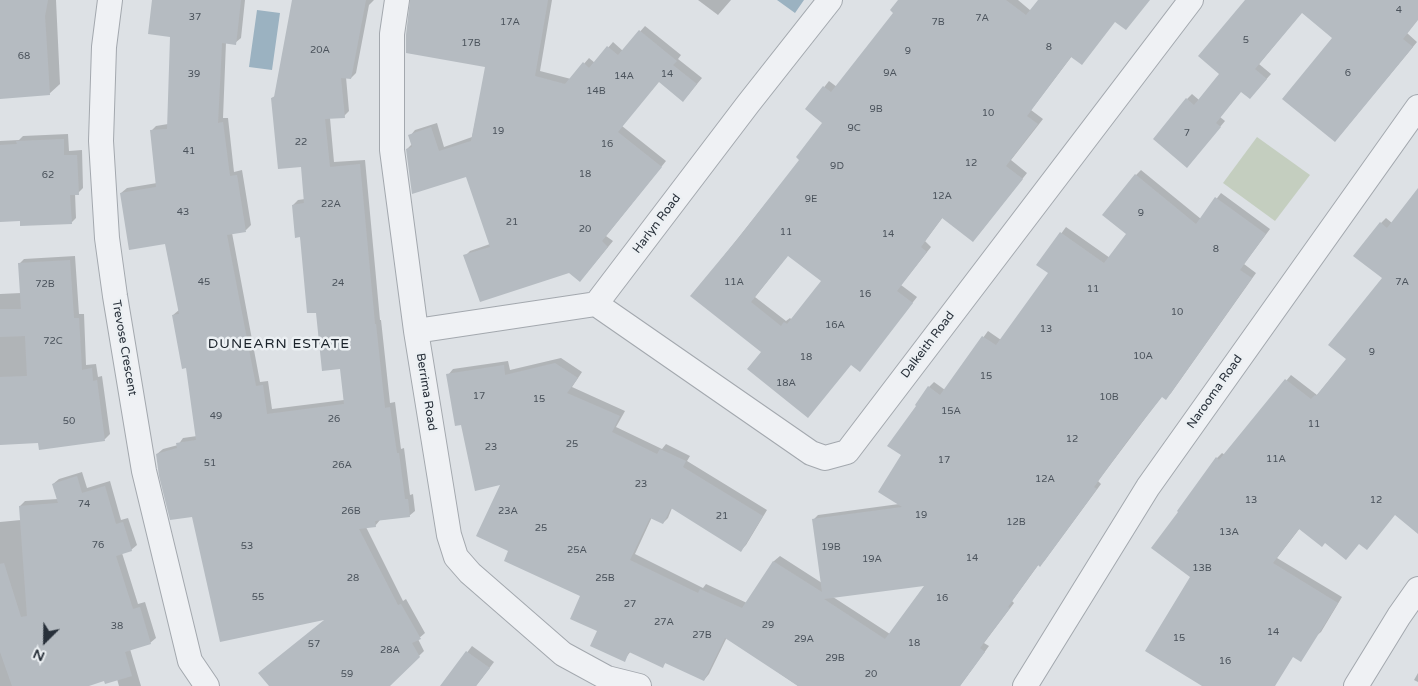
<!DOCTYPE html>
<style>
body{margin:0}
#map{position:relative;width:1418px;height:686px;overflow:hidden;background:#dde1e5;font-family:"Varela Round",sans-serif}
canvas{display:block}
.north{position:absolute;left:20px;top:616px;width:50px;height:50px;-webkit-text-stroke:4px #ecf0f3;paint-order:stroke;rotate:203deg;font-size:14px;font-weight:700;line-height:20px;text-align:center;color:#28303a}
.north::after{content:'';display:block;margin:auto;width:18px;height:22px;background:#28303a;clip-path:polygon(50% 0,100% 100%,50% 72%,0 100%)}
</style>
<div id="map">
<canvas width="1418" height="686"></canvas>
<div class="north">N</div>
</div>
<script>
const ctx = document.querySelector('canvas').getContext('2d');
ctx.lineJoin = 'round';
function paint(path, color) { ctx.fillStyle = color; ctx.fill(path, 'evenodd'); }
function stroke(path, color, width, dash) { ctx.strokeStyle = color; ctx.lineWidth = width; ctx.lineCap = dash ? 'butt' : 'round'; ctx.setLineDash(dash || []); ctx.stroke(path); }
function label(font, color, halo, rows, align = 'center') {
  ctx.font = font + ' "Varela Round",sans-serif'; ctx.lineWidth = 5; ctx.setLineDash([]); ctx.textBaseline = 'middle'; ctx.strokeStyle = halo; ctx.fillStyle = color; for (const [text, x, y, turn = 0] of rows) {
    ctx.save(); ctx.translate(x, y); ctx.rotate((+turn || 0) * Math.PI / 180); ctx.textAlign = isNaN(turn) ? turn : align; if (halo) ctx.strokeText(text, 0, 0); ctx.fillText(text, 0, 0); ctx.restore();
  }
}
const green = new Path2D(`
 M1257,137L1310,175L1275,221L1223,183Z`);
const water = new Path2D(`
 M777,0H804L795,13Z
 M257,10L280,13L272,70L249,67Z`);
const shadow = new Path2D(`
 M2,0H56L60,84L49,94L0,97V8Z
 M154,0H245L241,38L235,43L226,42L223,118H228L234,172L242,170L251,225L246,230L232,233L260,382L268,381L272,409L344,400L341,367L317,311L293,205L298,200L305,199L302,166L272,98L276,95L308,0H374L369,5L356,73L351,78L346,77L349,111L344,116L330,118L334,162L365,160L380,320H381L390,403L395,402L401,449L404,448L410,495L413,494L415,511L409,516L380,520L375,526L366,527L403,601L406,599L425,633L418,639L424,651L388,686H270L327,618L193,516L157,454L163,449L178,445L183,438L197,436L187,367L173,315L179,310L166,243L121,193L127,188L157,183L151,131L156,126L168,124L171,35Z
 M412,0H552L540,71L571,79L589,58L595,63L613,42L623,51L645,26L681,55L678,59L702,78L688,95L659,81L622,126L666,161L606,236L613,241L585,275L465,256L470,251L490,244L466,175L407,149L412,144L410,136L415,130L437,123L444,147L472,137L487,66Z
 M698,0H731L718,15Z
 M899,0H1018L1031,11L1040,0H1149L1115,21L1072,56L1031,110L1043,119L1011,160L1027,173L978,235L943,217L925,241L931,247L901,285L917,297L860,370L851,363L762,352L692,296L801,159L824,122L807,109L829,81L837,87L895,13ZM788,255L822,281L792,320L790,318L786,321L755,297Z
 M1246,0H1418V19L1407,33L1417,42L1340,135L1334,37L1302,12L1259,64L1271,74L1255,92L1242,90L1220,117L1225,121L1192,161L1187,99L1192,94L1199,100L1221,73Z
 M68,134L69,151L82,150L83,188L78,193H75L76,218L71,223L21,220L0,221V141L19,140L23,136Z
 M1141,170L1201,219L1221,193L1270,229L1244,264L1256,273L1171,393L1166,398L1162,396L1098,481L1101,484L1045,560L1040,565L1039,564L1012,601L1014,603L984,643L989,646L960,686H798L727,637L709,674L704,680L666,662L663,666L631,651L624,660L598,631L582,596L510,551L502,484L462,424L448,375L453,369L508,361L510,370L561,358L582,372L572,387L625,411L616,427L662,449L666,444L690,456L687,461L767,510L746,545L741,550L672,508L668,518L663,523L652,517L635,554L703,588L706,584L747,603L774,561L780,556L822,583L813,520L818,515L899,504L903,455L929,387L934,382L945,390L988,331L1001,340L1049,273L1038,265L1066,227L1110,258L1127,234L1136,175ZM926,584L890,634L833,597Z
 M1418,190V520L1395,514L1360,542H1325L1300,528L1277,558L1342,597L1321,632L1256,686H1203L1192,577L1180,512L1217,458L1222,453L1225,455L1291,375L1317,395L1347,359L1384,278L1381,223L1386,218L1392,223Z
 M75,256L79,314H84L86,365L96,364L98,377L102,376L110,434L105,439L0,443V294L21,293L19,264L24,259Z
 M82,472L87,488L110,481L121,520L128,518L137,545L131,550L122,553L138,604L145,602L156,638L150,643L130,649L141,686H119L117,679H105L85,686H0V522L21,520L20,506L25,501L58,499L53,484L59,479Z
 M472,646L494,662L476,686H442Z
 M1418,673V682L1414,680Z`);
const building = new Path2D(`
 M0,0H48L45,16L50,95L0,99Z
 M152,0H241L236,45L222,43L218,123L223,122L230,176L237,175L246,232L227,235L256,386L263,385L267,414L344,404L340,369L322,371L316,313H307L300,237L295,238L292,205L304,203L301,167L278,169L271,98L274,97L292,0H366L351,79L341,78L345,118L325,119L330,167L360,164L375,324H376L385,408L390,407L397,453H399L405,499H408L410,517L375,521L376,527L359,529L398,605L401,604L421,639L412,643L420,657L390,686H269L258,673L324,620L220,642L192,517L170,520L159,476L156,454L177,448L176,443L196,440L186,368L182,369L172,315L179,314L165,244L129,250L120,193L156,187L150,130L167,129L170,37L148,34Z
 M410,0H548L535,76L565,84L583,62L589,68L607,46L618,55L639,30L677,61L673,65L697,84L683,102L659,82L618,132L662,167L602,241L608,247L580,282L569,273L480,302L463,255L490,247L466,177L412,194L406,149L412,147L408,135L431,127L439,151L471,141L485,67L406,53V35Z
 M898,0H1006L1026,15L1038,0H1150L1126,30L1115,22L1082,65L1071,57L1027,116L1038,124L1006,166L1023,179L973,242L942,218L921,247L927,252L897,291L913,303L860,372L851,365L808,418L747,369L761,352L690,296L739,237L799,160L796,157L822,123L805,109L823,86L831,92L893,13L890,10ZM788,256L821,281L787,324L784,322L781,326L751,302Z
 M1245,0H1418V20L1403,39L1413,47L1335,142L1282,99L1332,38L1302,13L1255,69L1267,79L1250,99L1241,92L1216,123L1221,127L1187,168L1153,139L1186,98L1194,105L1219,74L1198,56Z
 M64,139V155H77L79,195H70L72,224L20,226V221L0,222V145L17,144L16,141Z
 M1135,174L1196,224L1215,197L1266,234L1240,270L1252,278L1166,400L1162,397L1128,440L1094,487L1097,489L1040,567L1038,565L1008,607L1010,608L980,648L985,652L960,686H798L725,638L704,681L665,663L663,668L629,652L625,662L590,646L597,631L570,619L580,596L504,561L508,551L476,536L500,485L475,491L461,425L455,426L446,374L504,365L505,375L555,363L578,378L567,393L620,416L612,432L657,454L660,449L686,461L683,467L763,516L741,552L671,508L663,524L650,518L630,560L698,593L700,589L742,608L773,561L822,592L812,519L902,507L878,492L901,455L887,446L916,406L915,405L928,386L940,395L982,336L996,345L1048,273L1036,265L1060,232L1104,263L1126,234L1102,215ZM924,586L885,639L824,599L832,598Z
 M1418,188V534L1395,515L1367,550L1359,544L1346,560L1325,543L1322,547L1299,529L1273,563L1338,603L1301,662L1293,657L1275,686H1202L1145,651L1190,577L1151,548L1178,512L1177,511L1216,457L1219,460L1285,379L1311,399L1315,395L1316,396L1346,359L1328,345L1382,278L1353,256L1380,222L1387,228Z
 M70,260L74,318H79L82,370L92,368L93,381L97,380L105,441L39,450L38,443L0,445V377L27,376L25,336L0,337V309H21L18,263Z
 M77,476L82,493L105,486L116,524L123,522L132,551L116,556L133,609L140,607L151,644L125,652L132,676L105,684L104,681L89,686H12L0,652V564L4,563L21,617L27,616L19,506L58,503L52,484Z
 M466,651L490,668L476,686H440Z`);
const minor = new Path2D(`
 M110,0L104,47L101,141L107,238L115,296L144,471L190,661L207,686
 M397,0L392,34V150L416,331L449,535L456,557L470,573L563,654L607,678L639,686
 M596,304L811,453L825,458L847,452L1191,0
 M416,331L596,304L748,104L830,0
 M1025,686L1148,487L1418,107
 M1356,686L1399,616L1418,589`);
const numberNames = [
 ["4",1399,10],
 ["37",195,17],
 ["7A",982,18],
 ["17A",510,22],
 ["7B",938,22],
 ["5",1246,40],
 ["17B",471,43],
 ["8",1049,47],
 ["20A",320,50],
 ["9",908,51],
 ["68",24,56],
 ["9A",890,73],
 ["6",1348,73],
 ["39",194,74],
 ["14",667,74],
 ["14A",624,76],
 ["14B",596,91],
 ["9B",876,109],
 ["10",988,113],
 ["9C",854,128],
 ["19",498,131],
 ["7",1187,133],
 ["22",301,142],
 ["16",607,144],
 ["41",189,151],
 ["12",971,163],
 ["9D",837,166],
 ["18",585,174],
 ["62",48,175],
 ["12A",942,196],
 ["9E",811,199],
 ["22A",331,204],
 ["43",183,212],
 ["9",1141,213],
 ["21",512,222],
 ["20",585,229],
 ["11",786,232],
 ["14",888,234],
 ["8",1216,249],
 ["45",204,282],
 ["11A",734,282],
 ["7A",1402,282],
 ["24",338,283],
 ["72B",45,284],
 ["11",1093,289],
 ["16",865,294],
 ["10",1177,312],
 ["16A",835,325],
 ["13",1046,329],
 ["72C",53,341],
 ["9",1372,352],
 ["10A",1143,356],
 ["18",806,357],
 ["15",986,376],
 ["18A",786,383],
 ["17",479,396],
 ["10B",1109,397],
 ["15",539,399],
 ["15A",951,411],
 ["49",216,416],
 ["26",334,419],
 ["50",69,421],
 ["11",1314,424],
 ["12",1072,439],
 ["25",572,444],
 ["23",491,447],
 ["11A",1276,459],
 ["17",944,460],
 ["51",210,463],
 ["26A",342,465],
 ["12A",1045,479],
 ["23",641,484],
 ["13",1251,500],
 ["12",1376,500],
 ["74",84,504],
 ["26B",351,511],
 ["23A",508,511],
 ["19",921,515],
 ["21",722,516],
 ["12B",1016,522],
 ["25",541,528],
 ["13A",1229,532],
 ["76",98,545],
 ["53",247,546],
 ["19B",831,547],
 ["25A",577,550],
 ["14",972,558],
 ["19A",872,559],
 ["13B",1202,568],
 ["28",353,578],
 ["25B",605,578],
 ["55",258,597],
 ["16",942,598],
 ["27",630,604],
 ["27A",664,622],
 ["29",768,625],
 ["38",117,626],
 ["14",1273,632],
 ["27B",702,635],
 ["15",1179,638],
 ["29A",804,639],
 ["18",914,643],
 ["57",314,644],
 ["28A",390,650],
 ["29B",835,658],
 ["16",1225,661],
 ["59",347,674],
 ["20",871,674]
];
const streetNames = [
 ["Harlyn Road",657,224,-53],
 ["Dalkeith Road",928,345,-53],
 ["Trevose Crescent",124,348,80],
 ["Berrima Road",426,392,81],
 ["Narooma Road",1215,392,-55]
];
const neighbourhoodNames = [
 ["DUNEARN ESTATE",279,344]
];
paint(green, '#c4cebf');
paint(water, '#9bb2c1');
paint(shadow, '#0003');
paint(building, '#b5bbc1');
stroke(minor, '#a3a8ae', 26);
stroke(minor, '#eff1f4', 24);
label('10px', '#4b535c', null, numberNames);
label('12px', '#28303a', '#ecf0f3', streetNames);
ctx.letterSpacing = '1px';
label('14px', '#1a222a', '#ecf0f3', neighbourhoodNames);
ctx.letterSpacing = '0px';
</script>
